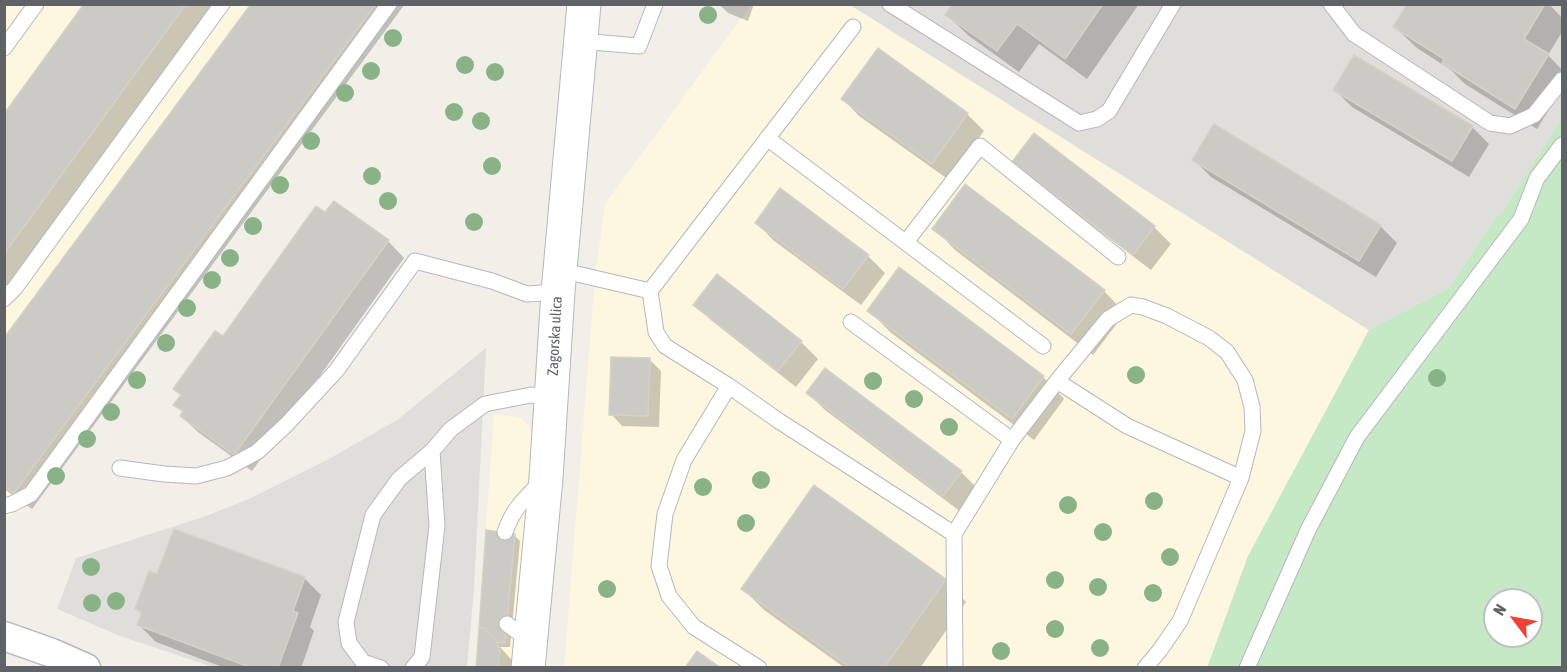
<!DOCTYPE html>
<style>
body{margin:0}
#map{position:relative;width:1567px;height:672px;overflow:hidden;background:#f1efe8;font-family:"Asap Condensed",sans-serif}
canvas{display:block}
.frame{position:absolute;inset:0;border:6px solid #5f6368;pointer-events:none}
.north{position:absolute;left:1483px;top:588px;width:60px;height:60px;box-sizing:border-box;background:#fff;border:2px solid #bfc1c3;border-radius:50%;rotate:302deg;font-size:16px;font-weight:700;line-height:24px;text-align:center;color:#5f6368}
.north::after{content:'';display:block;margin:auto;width:21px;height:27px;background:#ea4335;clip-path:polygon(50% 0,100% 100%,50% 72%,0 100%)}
</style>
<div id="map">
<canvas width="1567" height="672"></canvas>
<div class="frame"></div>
<div class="north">N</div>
</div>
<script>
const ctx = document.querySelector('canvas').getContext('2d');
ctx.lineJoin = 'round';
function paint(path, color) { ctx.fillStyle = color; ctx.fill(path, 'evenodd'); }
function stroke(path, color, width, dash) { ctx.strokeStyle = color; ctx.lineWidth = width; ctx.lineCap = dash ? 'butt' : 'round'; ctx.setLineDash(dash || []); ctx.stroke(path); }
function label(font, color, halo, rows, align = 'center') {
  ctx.font = font + ' "Asap Condensed",sans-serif'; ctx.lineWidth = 5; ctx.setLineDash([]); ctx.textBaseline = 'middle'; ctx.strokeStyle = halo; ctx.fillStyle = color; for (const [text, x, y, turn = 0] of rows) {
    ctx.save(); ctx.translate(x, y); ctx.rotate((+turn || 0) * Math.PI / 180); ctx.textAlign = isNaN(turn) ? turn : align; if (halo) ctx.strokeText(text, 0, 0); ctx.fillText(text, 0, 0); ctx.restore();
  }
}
const commercial = new Path2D(`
 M4,5H396L35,501L5,518Z
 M751,5H850L1369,330L1248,556L1207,667L564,668L595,277L605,204Z
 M494,414L518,417L523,420L528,425L533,437L513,667L476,668Z`);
const industrial = new Path2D(`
 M850,5H1562V118L1503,211L1498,214L1450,287L1369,330Z
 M486,348L474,588L467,667H213L120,636L57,609L76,558L206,516L249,499L329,459L397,420Z`);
const green = new Path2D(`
 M1562,118V667L1207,668L1248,556L1369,330L1450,287L1498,214L1503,211ZM1495,600H1531V636H1495Z`);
const shadow = new Path2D(`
 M86,4H215L4,294V116Z
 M253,4H405L32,509L4,489V340Z
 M719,4H754L748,21L728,13Z
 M954,4H1139L1087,79L1039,44L1019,72L969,36L947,15Z
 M1409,4H1549L1562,18V32L1548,55L1562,70V88L1537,129L1465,84L1451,70L1417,48L1395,27Z
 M1355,57L1472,127L1489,144L1469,177L1352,107L1335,90Z
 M843,99L967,114L984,131L949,180L859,116Z
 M1194,160L1380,226L1397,243L1376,277L1211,177Z
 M1014,162L1154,227L1171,244L1151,270L1031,179Z
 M326,214L388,241L404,258L252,471L198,432L181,416L183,412L175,404L223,338Z
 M757,223L868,256L885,273L861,305L773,240Z
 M934,228L1104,291L1125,313L1093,355L955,250Z
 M695,304L801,342L818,359L796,387L712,321Z
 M869,310L1043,377L1064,399L1034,440L890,332Z
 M649,359L661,371L659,427L622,426L611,414Z
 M808,393L961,472L978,489L961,512L825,410Z
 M514,535L520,541L510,647H500L519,668H478Z
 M304,578L321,595L310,627L314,631L301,668H225L156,642L139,625L143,615L137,609Z
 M945,580L966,602L920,668H845L764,610L743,589Z`);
const building = new Path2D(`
 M84,4H186L4,254V114Z
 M251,4H376L14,493L4,486V338Z
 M953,4H1103L1065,59L1017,24L997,51L945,15Z
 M1407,4H1545L1524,39L1549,54L1515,109L1442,63L1444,59L1393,27Z
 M878,48L968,113L932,164L841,99Z
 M1354,55L1473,126L1452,161L1333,90Z
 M1214,124L1381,225L1359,261L1192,160Z
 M1034,133L1155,226L1133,255L1012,162Z
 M965,184L1105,290L1071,334L932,229Z
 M780,188L869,255L843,289L755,223Z
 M334,201L389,240L234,455L180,416L183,411L173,405L181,395L173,389L215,331L223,336L316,206L325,212Z
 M899,267L1044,376L1012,419L867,311Z
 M717,274L802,341L778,371L693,305Z
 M611,357L650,358L648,416L609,415Z
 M825,368L962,471L943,496L806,393Z
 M814,485L946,579L884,668H851L741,589Z
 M174,529L305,577L293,611L298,613L278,668H252L137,625L142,612L135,609L149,571L157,574Z
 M486,530L515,534L505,643L497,642L484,628H479Z
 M479,628H484L497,642L500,651L498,668H476Z
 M697,651L721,668H685Z`);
const service = new Path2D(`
 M890,4L1079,123L1097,119L1109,111L1173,4
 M1331,4L1354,34L1490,123L1510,126L1534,115L1562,80
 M580,41L639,46L655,4
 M4,48L36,4
 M767,138L1043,346
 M906,242L980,146L1118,257
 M560,270L650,291L853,27
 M650,291L656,332L665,346L729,386L779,421L954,534
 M4,299L15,288L222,4
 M851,322L1012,440
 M1057,381L1127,426L1241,478
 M729,386L684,460L665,514L659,566L669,596L694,627L759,668
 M120,468L164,474L196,476L227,468L257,452L286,425L336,371L415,261L492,281L527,294L558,292
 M4,506L12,504L31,494L389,4
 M505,532C513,509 524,499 541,482
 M507,624L530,641
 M381,668L363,662L349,643L346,622L373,515L399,479L432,451L451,429L485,404L531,395L552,397
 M413,668L422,657L437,526L432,451
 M955,668L954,534L1012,440L1057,381L1108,319L1131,305L1143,307L1167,316L1209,338L1227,352L1245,380L1252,407L1253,431L1241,478L1180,621L1160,650L1145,668
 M1247,668L1308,530L1357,437L1521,219L1537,178L1562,145`);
const minor = new Path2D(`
 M4,636L52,653L86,668`);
const tertiary = new Path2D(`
 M528,668L546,478L558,292L584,4`);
const trees = [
 [708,15],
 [393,38],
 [465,65],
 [371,71],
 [495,72],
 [345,93],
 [454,112],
 [481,121],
 [311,141],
 [492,166],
 [372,176],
 [280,185],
 [388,201],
 [474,222],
 [253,226],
 [230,258],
 [212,280],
 [187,308],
 [166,343],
 [1136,375],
 [1437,378],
 [137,380],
 [873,381],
 [914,399],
 [111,412],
 [949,427],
 [87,439],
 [56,476],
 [761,480],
 [703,487],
 [1154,501],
 [1068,505],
 [746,523],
 [1103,532],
 [1170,557],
 [91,567],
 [1055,580],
 [1098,587],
 [607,589],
 [1153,593],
 [116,601],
 [92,603],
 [1055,629],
 [1100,648],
 [1001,651]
];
const streetNames = [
 ["Zagorska ulica",555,336,-87]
];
paint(commercial, '#fef7e0');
paint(industrial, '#e0deda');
paint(green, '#c5e8c5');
paint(shadow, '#0003');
paint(building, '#cccac5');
stroke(building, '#d6d1c6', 1.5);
stroke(service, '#b5b8bc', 17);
stroke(minor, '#b5b8bc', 31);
stroke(tertiary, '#b5b8bc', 35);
stroke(service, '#fff', 15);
stroke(minor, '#fff', 28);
stroke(tertiary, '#fff', 33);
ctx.fillStyle = '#89b387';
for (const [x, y] of trees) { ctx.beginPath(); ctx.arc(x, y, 9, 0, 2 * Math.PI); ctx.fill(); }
label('15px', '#5f6368', '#fff', streetNames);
</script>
